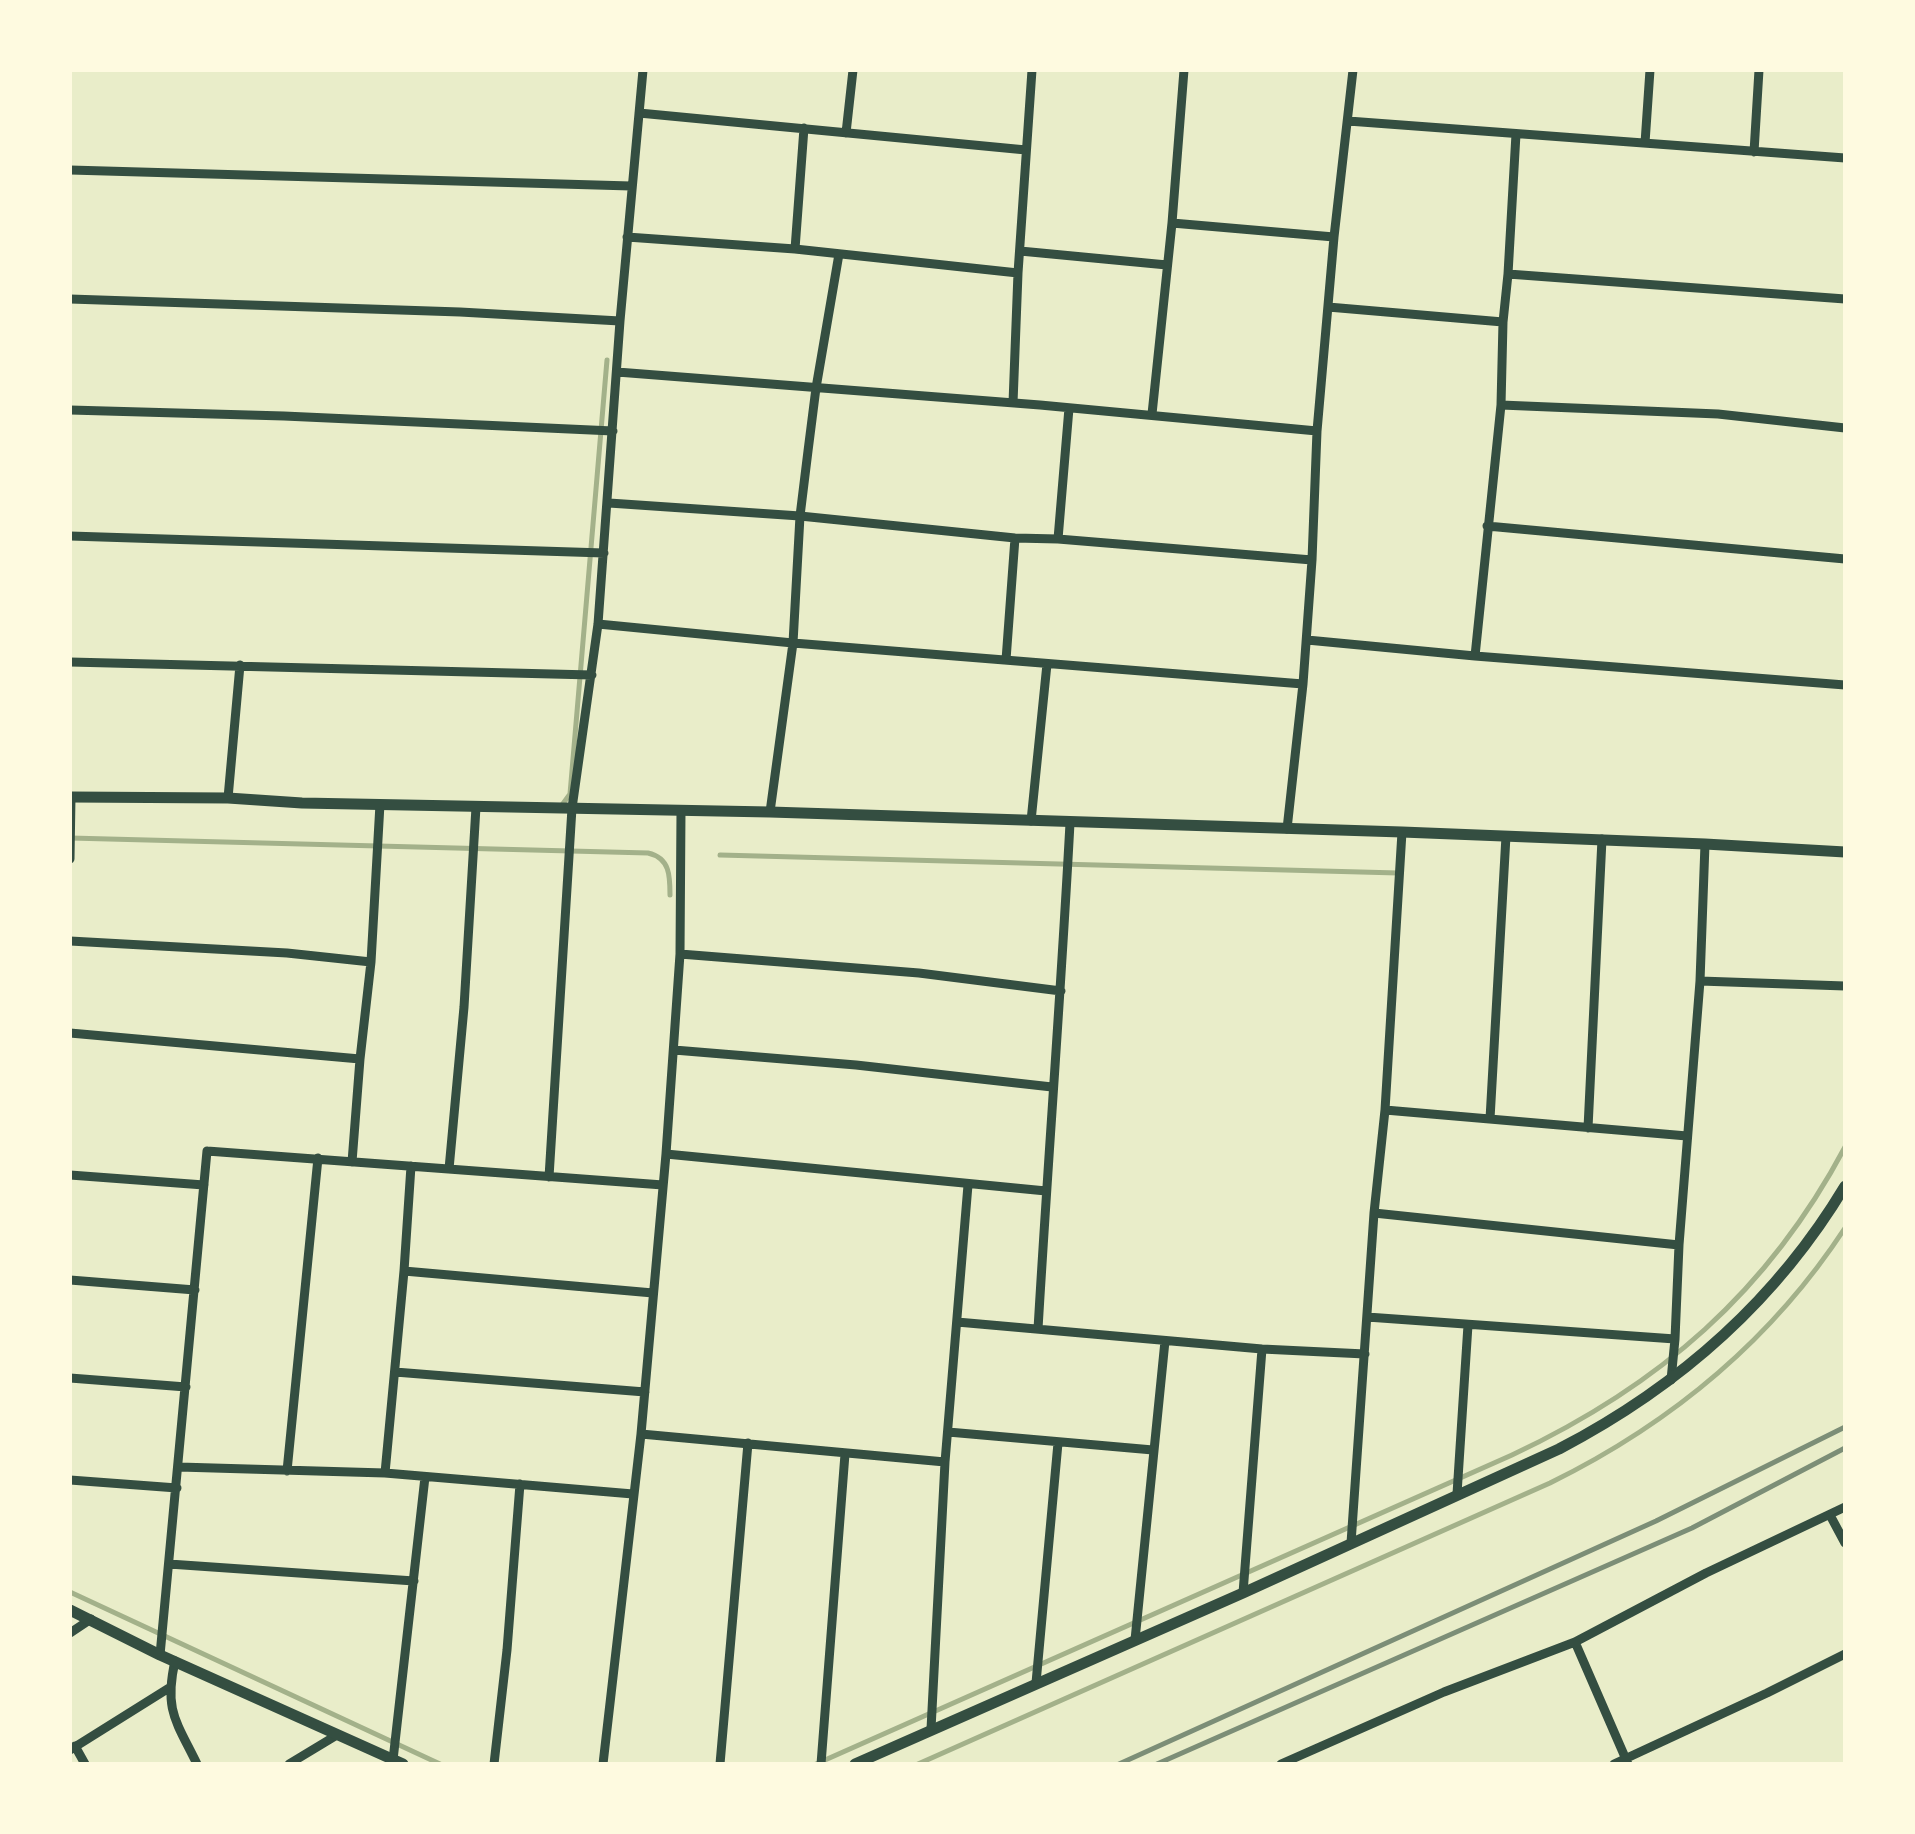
<!DOCTYPE html>
<style>
body{margin:0}
#map{position:relative;width:1915px;height:1834px;overflow:hidden;background:#e9edc9;font-family:Lato,sans-serif}
canvas{display:block}
.frame{position:absolute;inset:0;border:72px solid #fefae0;pointer-events:none}
</style>
<div id="map">
<canvas width="1915" height="1834"></canvas>
<div class="frame"></div>
</div>
<script>
const ctx = document.querySelector('canvas').getContext('2d');
ctx.lineJoin = 'round';
function stroke(path, color, width, dash) { ctx.strokeStyle = color; ctx.lineWidth = width; ctx.lineCap = dash ? 'butt' : 'round'; ctx.setLineDash(dash || []); ctx.stroke(path); }
const stream = new Path2D(`
 M562,805L570,794L607,360
 M70,838L648,853C670,858 670,876 670,895
 M720,855L1398,873
 M70,1592L440,1764
 M816,1764L1512,1455C1659,1386 1768,1292 1845,1147
 M918,1764L1550,1483C1670,1424 1771,1341 1845,1228`);
const minor = new Path2D(`
 M639,113L1026,150
 M1348,121L1845,158
 M846,133L853,70
 M1645,143L1650,70
 M1754,152L1759,70
 M70,170L631,186
 M1172,223L1334,237
 M627,237L795,249L1018,273
 M795,249L804,128
 M1020,251L1167,265
 M1508,274L1845,299
 M70,299L460,312L620,321
 M1328,307L1503,322
 M617,372L1040,405L1317,431
 M1013,403L1018,273L1032,70
 M1501,405L1718,414L1845,428
 M70,410L284,416L613,431
 M1152,414L1172,223L1184,70
 M609,503L800,516L1015,538L1058,539L1312,560
 M1487,526L1845,559
 M70,536L604,553
 M1058,539L1069,408
 M598,624L793,643L1303,684
 M1307,640L1475,656L1845,685
 M1475,656L1501,405L1503,322L1508,274L1516,134
 M1006,660L1015,538
 M70,662L592,675
 M228,798L240,665
 M770,812L793,643L800,516L808,451L816,388L839,254
 M1031,821L1047,664
 M1287,829L1303,684L1312,560L1317,431L1334,237L1353,70
 M70,859L71,797
 M70,941L287,953L371,962
 M680,954L919,973L1061,991
 M1700,981L1845,986
 M70,1033L360,1059
 M674,1050L856,1065L1052,1087
 M1385,1110L1687,1136
 M1490,1119L1506,836
 M1588,1128L1602,839
 M207,1151L663,1185
 M666,1154L1046,1191
 M352,1162L360,1059L371,962L380,804
 M449,1169L464,1007L476,807
 M70,1175L204,1185V1182
 M549,1177L572,808L598,624L620,321L643,70
 M1374,1213L1679,1245
 M404,1271L653,1293
 M70,1280L195,1290
 M1367,1317L1675,1339
 M957,1322L1262,1349L1365,1354
 M1038,1329C1048,1160 1061,992 1070,823
 M395,1372L645,1392
 M70,1378L186,1387
 M1671,1380L1675,1339L1679,1245L1700,981L1705,844
 M948,1432L1153,1450
 M641,1434L945,1462
 M179,1467L385,1473L633,1494
 M287,1471L318,1158
 M385,1473L404,1271L411,1166
 M70,1480L177,1488
 M1457,1494L1468,1325
 M1830,1515L1845,1543
 M1351,1543L1374,1213L1385,1110L1402,832
 M169,1564L414,1581
 M1243,1593L1262,1349
 M70,1633L91,1619
 M1135,1640L1165,1341
 M1575,1642L1628,1764
 M160,1655L207,1151
 M175,1661C164,1710 176,1721 197,1764
 M1036,1683L1058,1443
 M931,1729L945,1462L968,1185
 M75,1746L85,1764
 M70,1750L169,1688
 M393,1760L425,1477
 M289,1764L337,1735
 M494,1764L507,1650L520,1484
 M603,1764L641,1434L666,1154L680,954L681,811
 M720,1764L748,1443
 M821,1764L845,1454
 M1281,1764L1444,1692L1575,1642L1706,1573L1845,1507
 M1614,1764L1767,1693L1845,1654`);
const tertiary = new Path2D(`
 M70,797L228,798L302,803L770,812L1402,832L1705,844L1845,852
 M70,1610L160,1655L403,1764
 M855,1764L1243,1593L1559,1449C1678,1387 1776,1301 1845,1186`);
const rail = new Path2D(`
 M1119,1764L1656,1521L1845,1427
 M1157,1764L1692,1528L1845,1448`);
stroke(stream, '#a3b18a', 5);
stroke(minor, '#344e41', 9);
stroke(tertiary, '#344e41', 11);
stroke(rail, '#7c8e77', 5);
</script>
